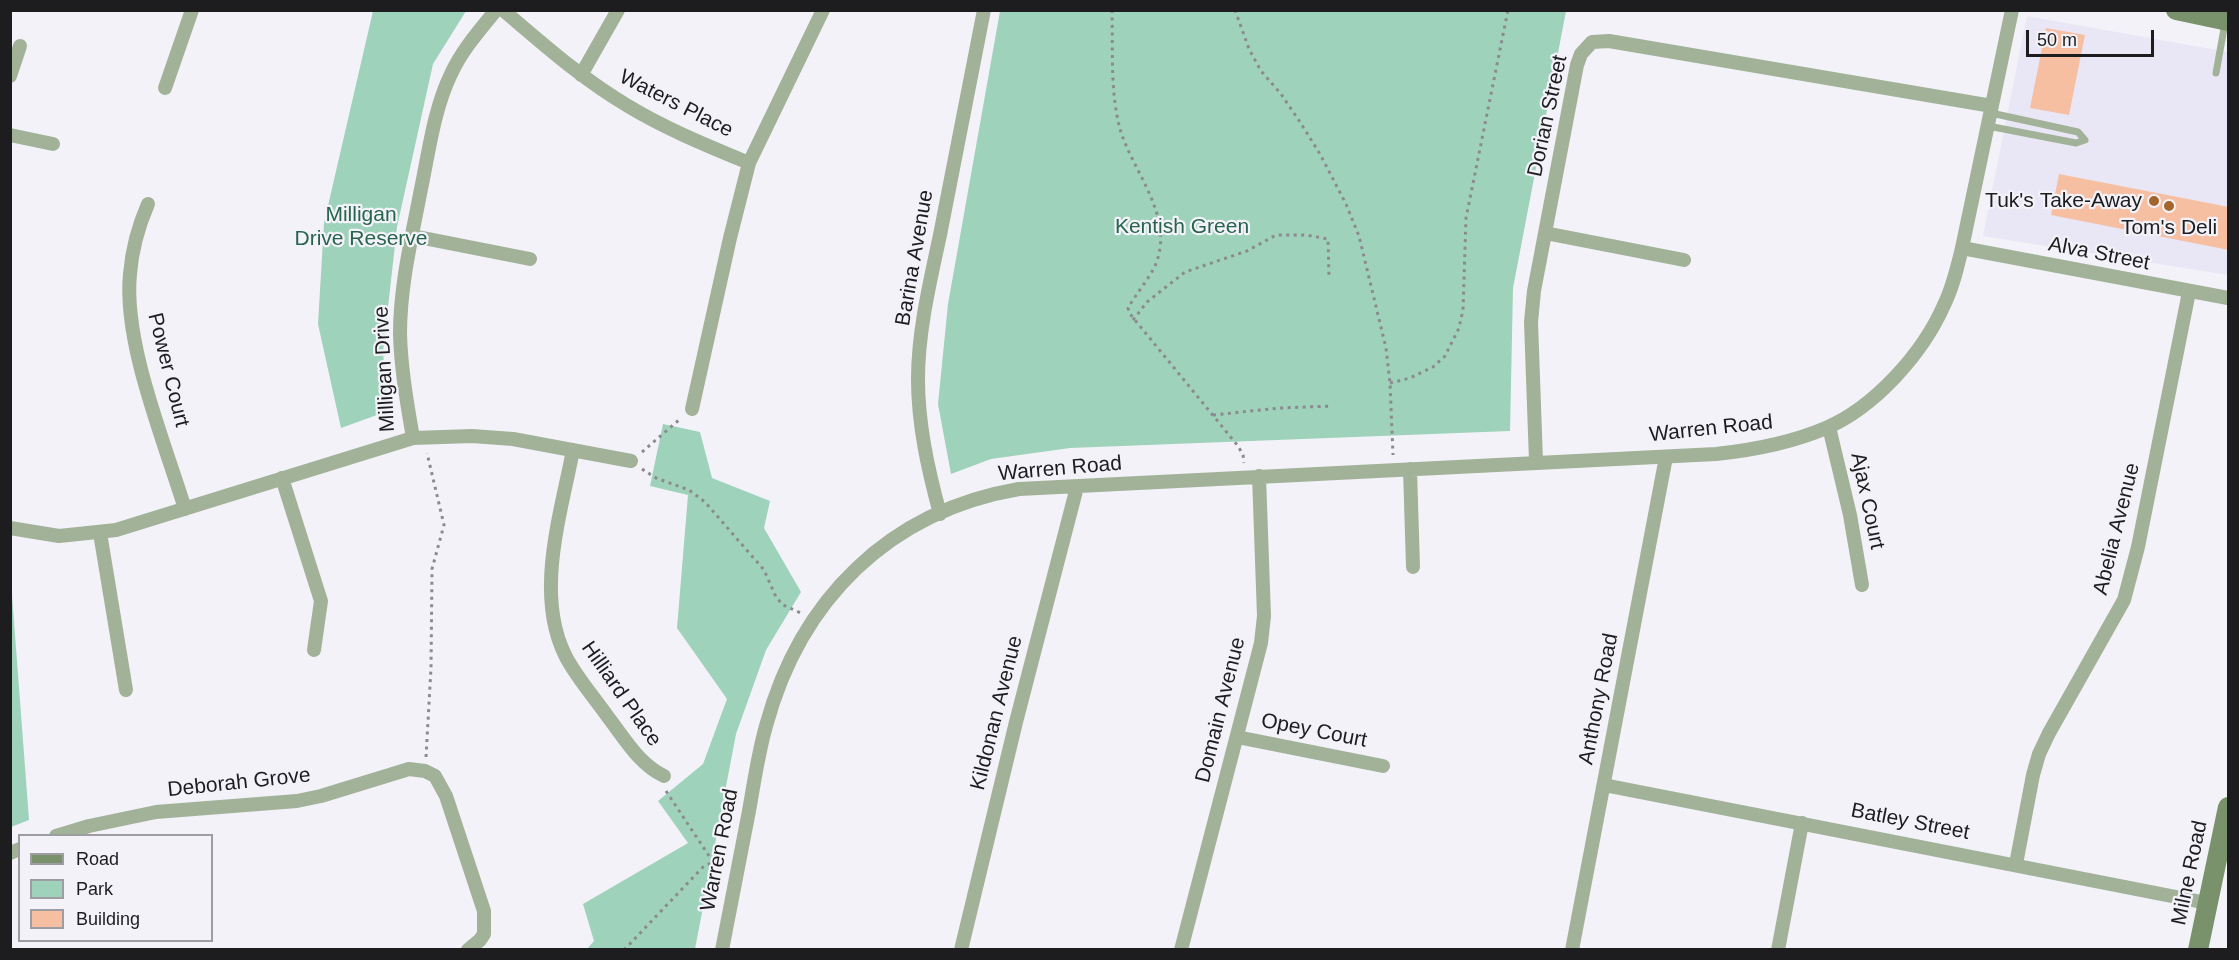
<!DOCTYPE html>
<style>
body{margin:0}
#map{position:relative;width:2239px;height:960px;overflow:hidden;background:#f3f2f9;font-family:Helvetica,sans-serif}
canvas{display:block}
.frame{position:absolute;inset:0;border:12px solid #1d1d1f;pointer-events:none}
.legend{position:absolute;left:18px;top:834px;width:195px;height:108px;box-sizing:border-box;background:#f3f2f9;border:2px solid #9d9da2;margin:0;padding:8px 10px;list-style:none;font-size:18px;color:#1d1d1f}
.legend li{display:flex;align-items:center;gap:12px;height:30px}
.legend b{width:30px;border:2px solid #9d9da2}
.scale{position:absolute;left:2026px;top:30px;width:128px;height:27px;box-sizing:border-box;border:3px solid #1d1d1f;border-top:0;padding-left:8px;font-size:18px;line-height:21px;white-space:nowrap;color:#1d1d1f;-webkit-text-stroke:4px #f3f2f9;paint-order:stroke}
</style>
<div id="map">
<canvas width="2239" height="960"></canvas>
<div class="frame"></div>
<ul class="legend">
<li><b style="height:8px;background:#79926b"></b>Road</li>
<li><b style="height:16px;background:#9fd2ba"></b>Park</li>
<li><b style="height:16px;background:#f6bfa2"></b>Building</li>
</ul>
<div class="scale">50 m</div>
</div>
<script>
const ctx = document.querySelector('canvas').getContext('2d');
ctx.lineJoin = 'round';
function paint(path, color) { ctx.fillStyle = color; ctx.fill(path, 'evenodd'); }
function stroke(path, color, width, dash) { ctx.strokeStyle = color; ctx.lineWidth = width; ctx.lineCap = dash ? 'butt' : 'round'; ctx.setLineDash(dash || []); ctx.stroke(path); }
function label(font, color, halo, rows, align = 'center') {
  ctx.font = font + ' Helvetica,sans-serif'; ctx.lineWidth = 4.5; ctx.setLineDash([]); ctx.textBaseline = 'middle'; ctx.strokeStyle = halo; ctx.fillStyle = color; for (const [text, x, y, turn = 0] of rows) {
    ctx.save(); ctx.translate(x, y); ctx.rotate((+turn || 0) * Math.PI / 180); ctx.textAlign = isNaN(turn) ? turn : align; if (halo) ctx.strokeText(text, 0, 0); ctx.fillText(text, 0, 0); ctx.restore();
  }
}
const built = new Path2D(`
 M2027,16L2228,52V275L1983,236Z`);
const green = new Path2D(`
 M373,11H466L433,64L397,227L383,352L388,411L341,428L318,324L324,223Z
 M1000,11H1566L1513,288L1510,431L1070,448L991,459L951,474L938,404L948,304Z
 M663,424L700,432L712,478L770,501L764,528L801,592L766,650L736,734L695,949H587L594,941L583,904L688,843L658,801L703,764L727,699L677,628L688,495L650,486Z
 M11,582L29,820L11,827H10Z`);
const building = new Path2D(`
 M2046,28L2085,35L2069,115L2030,108Z
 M2059,174L2229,207V250L2051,215Z`);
const path = new Path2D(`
 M1112,10C1113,49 1110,92 1120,129C1133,173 1176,217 1155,266C1148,280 1136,294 1128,308L1130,314L1238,446L1243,455L1244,463
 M1235,10L1249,49L1261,71L1281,94L1300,122L1320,154L1346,204L1359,236L1386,348L1390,383L1393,455
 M1133,320L1147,302L1185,272L1247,251L1276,235H1306L1328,239L1329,277
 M1390,383L1410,378L1433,367L1445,356L1459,328L1463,310L1466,218L1508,10
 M1213,415L1280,408L1332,406
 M642,452L680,419
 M642,469L656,478L689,490L705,502L764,570L776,597L783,605L801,613
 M426,757L431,668L432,569L444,525L427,453
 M666,791L713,862
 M624,950L703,867L725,856`);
const service = new Path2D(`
 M2216,73L2225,23
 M1988,126L2076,143L2085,140L2078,132L1991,113`);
const minor = new Path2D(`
 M503,10C543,44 582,79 628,106C666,129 708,146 749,163
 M581,75L618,10
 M10,76L20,46
 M165,88L192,10
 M10,135L53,144
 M148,204C138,227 132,249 130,274C123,343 165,443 185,509
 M1545,233L1684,260
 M413,236L530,259
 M1962,248L2228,298
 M692,409L730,238L749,163L823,10
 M1829,427L1850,515L1862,585
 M413,438C407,403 401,369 400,334C400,285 412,236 421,189C429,151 434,109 451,74C462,50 479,31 496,10
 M573,450C561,514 534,595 566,657C577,678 594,697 608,717C625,739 639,764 664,776
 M1536,461L1531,322L1534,291L1577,65L1581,54L1592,42L1609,41L1992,106
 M1410,469L1413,567
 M282,478L321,601L314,650
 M940,514C928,469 918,425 918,379C918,331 930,282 940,235C954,160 969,85 984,10
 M10,528L59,536L116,530L413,438L472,436L513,439L631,461
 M100,533L126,690
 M1237,737L1383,766
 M1604,785L2207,903
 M56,836L89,826L156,812L297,801L321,796L409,769L425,771L435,776L446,796L484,911V934L480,940L468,950
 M10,853L20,849
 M2016,864L2033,775L2039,754L2049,733L2124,600L2138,547L2189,292
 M722,950C731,903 740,857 749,811C754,783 758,754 766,726C800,600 889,511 1019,489L1716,454C1754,450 1791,443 1826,428C1875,407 1923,353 1944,305C1953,287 1957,268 1962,248L2012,10
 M961,950L1016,722L1077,487
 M1181,950L1261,643L1264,616L1259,476
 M1572,950L1666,457
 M1778,950L1802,823`);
const secondary = new Path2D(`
 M2176,10L2228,21
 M2198,950L2228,807`);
const markers = [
 [2154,201,6,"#a4652d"],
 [2169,206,6,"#a4652d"]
];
const streetNames = [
 ["Waters Place",676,104,27],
 ["Dorian Street",1548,116,-78],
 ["Alva Street",2099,254,11],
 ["Barina Avenue",915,258,-80],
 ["Milligan Drive",385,369,-93],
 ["Power Court",168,370,76],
 ["Warren Road",1711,429,-6],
 ["Warren Road",1060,469,-5],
 ["Ajax Court",1867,501,78],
 ["Abelia Avenue",2117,529,-76],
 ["Hilliard Place",621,694,55],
 ["Anthony Road",1599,699,-79],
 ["Domain Avenue",1221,710,-76],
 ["Kildonan Avenue",997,713,-76],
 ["Opey Court",1314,731,11],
 ["Deborah Grove",239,783,-6],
 ["Batley Street",1910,822,11],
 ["Warren Road",720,850,-79],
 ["Milne Road",2190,873,-78]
];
const poiNames = [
 ["Tuk's Take-Away",2142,201],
 ["Tom's Deli",2169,228,"center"]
];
const parkNames = [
 ["Milligan",361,215],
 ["Drive Reserve",361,239],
 ["Kentish Green",1182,227]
];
paint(built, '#e9e7f5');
paint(green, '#9fd2ba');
paint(building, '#f6bfa2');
stroke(path, '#8b8a8f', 3, [3, 4.5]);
stroke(service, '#a1b298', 7);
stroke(minor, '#a1b298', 14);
stroke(secondary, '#79926b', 20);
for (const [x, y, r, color] of markers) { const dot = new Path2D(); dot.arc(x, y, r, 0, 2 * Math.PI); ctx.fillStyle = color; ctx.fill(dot); stroke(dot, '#f3f2f9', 2); }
label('21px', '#1d1d1f', '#f3f2f9', streetNames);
label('21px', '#1d1d1f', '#f3f2f9', poiNames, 'right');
label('21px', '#27644c', '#f3f2f9', parkNames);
</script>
